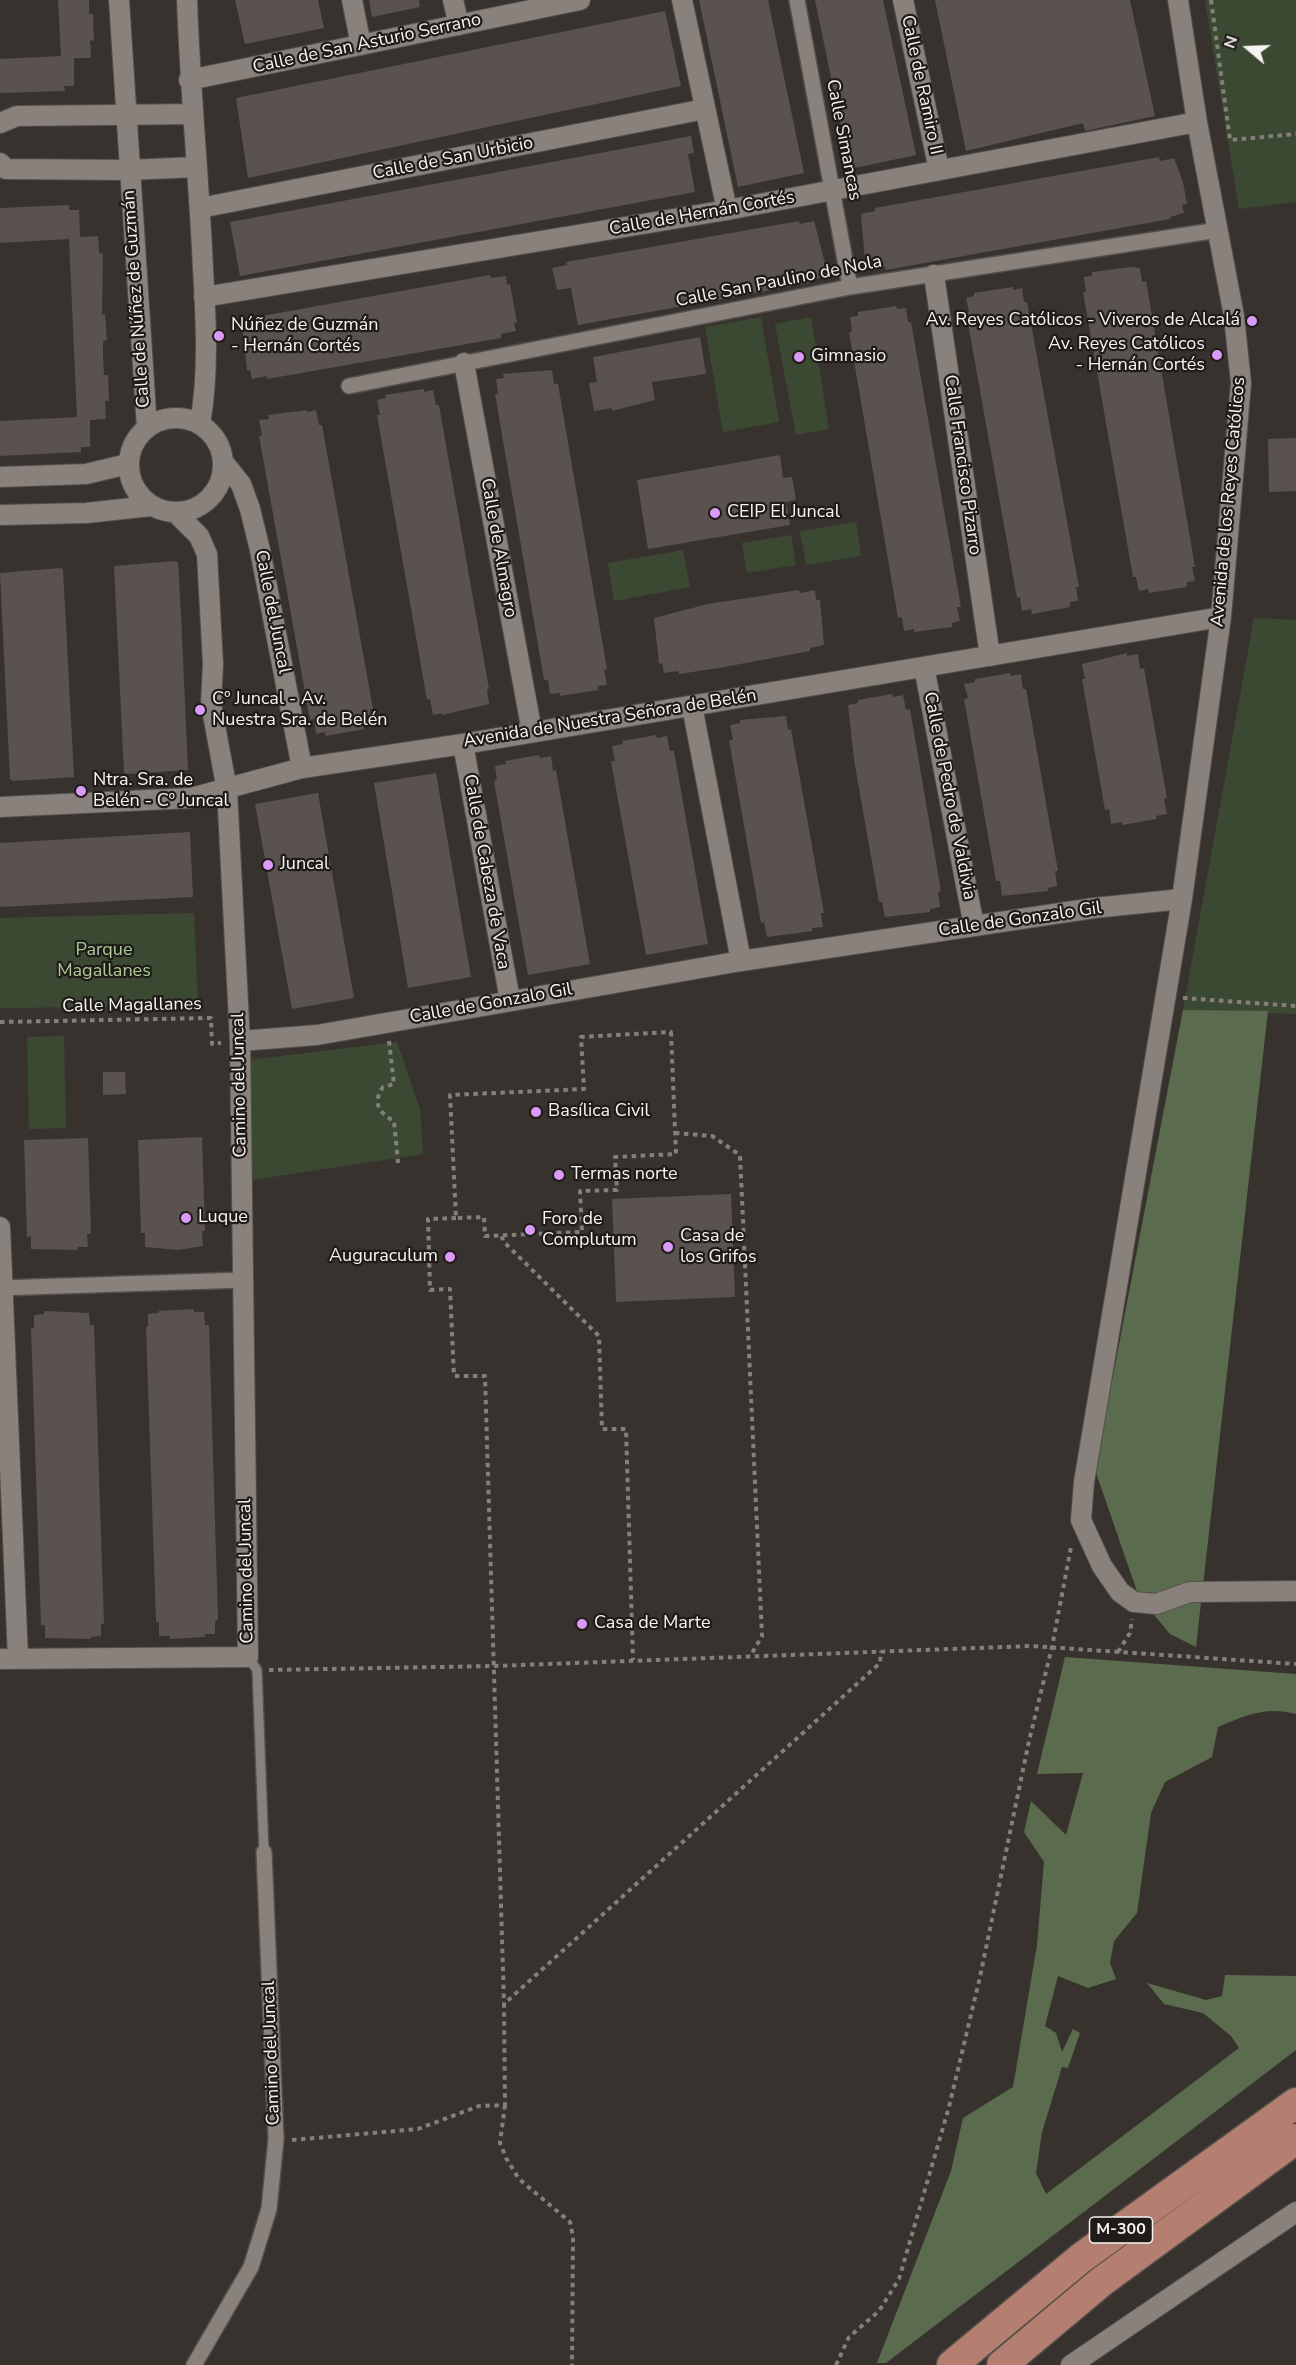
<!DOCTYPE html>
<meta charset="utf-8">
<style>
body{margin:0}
#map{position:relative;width:1296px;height:2365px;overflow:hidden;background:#38322e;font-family:"Nunito Sans",sans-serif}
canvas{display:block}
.north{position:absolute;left:1218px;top:18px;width:60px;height:60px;-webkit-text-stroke:4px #1e1b19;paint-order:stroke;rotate:289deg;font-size:16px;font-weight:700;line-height:24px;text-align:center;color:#f7f3f0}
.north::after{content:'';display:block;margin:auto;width:21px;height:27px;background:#f7f3f0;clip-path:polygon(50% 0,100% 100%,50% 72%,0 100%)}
</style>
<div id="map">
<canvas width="1296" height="2365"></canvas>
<div class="north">N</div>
</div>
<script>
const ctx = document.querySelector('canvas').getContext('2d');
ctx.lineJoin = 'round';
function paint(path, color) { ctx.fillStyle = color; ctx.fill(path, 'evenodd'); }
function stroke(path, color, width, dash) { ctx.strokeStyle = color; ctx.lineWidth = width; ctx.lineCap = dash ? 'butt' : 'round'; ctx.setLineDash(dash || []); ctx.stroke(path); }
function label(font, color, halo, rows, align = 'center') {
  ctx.font = font + ' "Nunito Sans",sans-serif'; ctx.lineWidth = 4.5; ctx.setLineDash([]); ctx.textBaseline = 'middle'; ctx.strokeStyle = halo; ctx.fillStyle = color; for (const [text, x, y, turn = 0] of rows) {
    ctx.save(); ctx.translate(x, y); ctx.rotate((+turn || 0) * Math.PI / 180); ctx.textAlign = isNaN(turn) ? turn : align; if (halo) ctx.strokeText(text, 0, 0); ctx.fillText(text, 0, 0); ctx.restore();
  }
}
const green = new Path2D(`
 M1205,0H1296V202L1239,209Z
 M761,317L779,422L723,432L705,327Z
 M811,317L829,429L796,435L775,324Z
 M856,522L861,556L806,565L800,531Z
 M791,535L796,565L747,573L742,543Z
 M683,550L690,587L614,601L608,563Z
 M1254,618L1296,620V1014L1183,1010Z
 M194,913L198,1006L0,1008V918Z
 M64,1036L66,1128L29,1129L27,1037Z
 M397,1042L420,1109L423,1154L252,1180L249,1060Z`);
const forest = new Path2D(`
 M1183,1010L1268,1011L1196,1647L1170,1634L1139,1597L1095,1470Z
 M1065,1657L1296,1674V1714C1267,1706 1246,1715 1218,1727L1212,1757L1165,1782L1151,1813L1137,1913L1114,1941L1110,1963L1116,1979L1088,1988L1058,1976L1045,2026L1056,2033L1062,2052L1073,2029L1080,2033L1068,2068L1062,2067L1042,2132L1036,2173L1046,2194L1239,2048L1231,2036L1203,2013L1164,2004L1147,1983L1206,2000L1222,1996L1225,1975L1296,1976V2050L886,2363H877L951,2171L963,2118L1013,2087L1037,1945L1044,1862L1024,1832L1031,1801L1066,1835L1083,1773L1037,1774Z`);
const building = new Path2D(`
 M58,0H89V14H93L94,41L90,40L91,58H74V86H64L65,91L0,93V59L61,56Z
 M235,0H318L324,28L245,44Z
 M369,0H419L420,7L372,17Z
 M699,0H768L804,173L738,187Z
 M815,0H883L916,155L850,169Z
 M935,0H1130L1155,116L1085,131L1083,123L966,151Z
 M665,11L681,86L248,178L236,98Z
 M691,136L694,153L688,154L695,192L240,276L230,222Z
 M1159,157L1160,161L1174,158L1183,182L1187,204L1182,205L1184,213L1170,217V219L886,270L885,267L871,270L869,261H865L861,214L875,211V208Z
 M69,205V210H79L80,237L98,236L99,253L103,254L102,315L105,314L107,340L103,341V358L104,375H108L109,401H105L106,419L90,420V447H81V452L0,456V421L77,417L69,239L0,243V208Z
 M799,221L800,224L814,221L826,267L822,268L824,277L810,280V283L578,325L571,288L557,290L552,268L567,265L566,262Z
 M1131,267L1140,268L1142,282L1146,281L1195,567H1192L1195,581L1187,582V587L1149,593L1148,589L1139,591L1136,577H1133L1083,292H1086L1084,277L1092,276V272Z
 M490,275L491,278L506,276L507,285L510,284L517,322L514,323L516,331L501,334V338L267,379V376L252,379L250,370H247L242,323L257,320L256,317Z
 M1013,287V290L1022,288L1024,302H1027L1079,587H1076L1078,601L1070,602V607L1032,614L1031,609L1022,611L1020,597L1017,598L966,312H969L966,298L974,296V293Z
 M896,306L897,309L906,308L908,322H911L961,607H957L960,621L952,623V627L914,632V629L904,631L902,617L898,618L849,332H852L850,317L858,316V312Z
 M700,337L706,374L652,382L655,400L612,411V408L594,411L589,383L597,382L593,357Z
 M552,370L554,384H558L607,669L604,670L607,685L598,686V690L560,696V693L550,694L548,680H544L495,394H498L496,379L504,378L503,374Z
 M424,389V392L433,390L436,405H439L489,689H487L489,704L442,715V713L433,715L430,699L427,700L377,415H380L377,400L386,398L385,395Z
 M307,410V412L316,410L319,425H322L373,709H370L372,724L363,726L364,729L326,736L325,732L316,734L314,719L310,720L259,436L262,435L259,420L269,419L268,415Z
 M1296,438V491L1269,492L1268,439Z
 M780,455L783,478L792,477L796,500L786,502L790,525L648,549L637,480Z
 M174,561L178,562L181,614L188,770L128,774L124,773L114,566Z
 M60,568L63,569L74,777L14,781L10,779L0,573Z
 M799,590L800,593L815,590L816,600H820L824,645L810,648V651L719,668L679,674V671L664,673L662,663L659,664L654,618L708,604Z
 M1127,653V656L1138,654L1140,669L1144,668L1167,798L1164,799L1167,814L1156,816L1157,819L1122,825V822L1111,824L1109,809L1105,810L1082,679H1085L1082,664Z
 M1010,673L1011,676L1021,674L1023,689H1026L1058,871H1055L1057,886L1048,888V891L1002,896L1000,881H996L971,739L964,699L968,698L964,684L975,682V679Z
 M892,694L893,697L903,695L906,710L910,709L941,891L938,892L940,907L930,909V912L885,917L882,902H879L854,760L848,705L858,703V700Z
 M786,716L788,730L791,729L824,913H821L823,927L812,928L813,931L767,937L764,922L761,923L729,740H733L730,725L740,723V720Z
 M656,735L657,738L667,736L670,751H674L708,944L646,955L611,761H615L612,746L623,744L622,741Z
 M539,755L540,758L551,756L553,771L556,770L590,964L528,975L494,781L497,780L495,766L506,764L505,761Z
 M436,773L471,977L408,988L374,783Z
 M318,793L354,998L292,1009L255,804Z
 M190,832L193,897L0,907V843Z
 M103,1072H125L126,1094L103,1095Z
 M202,1137L205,1231H202L203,1246L179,1250L145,1247V1233H141L138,1140Z
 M88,1138L91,1234H87L88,1247H78L77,1250L31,1249V1236L27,1237L24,1140Z
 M731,1194L735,1297L616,1302L612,1199Z
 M194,1309V1312H204L205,1325H209L218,1620L215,1621V1634H205V1637L170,1639V1636H159V1622H156L146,1327H148V1314L158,1313L159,1311Z
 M44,1311L89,1313L90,1325H94L104,1624H101V1636L91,1637V1639L45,1638V1625H41L31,1328H34V1315L44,1314Z`);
const path = new Path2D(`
 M1211,0L1230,140L1296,134
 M1183,998L1296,1006
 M0,1022L211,1018L212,1044L221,1043
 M671,1032L676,1154L615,1157L617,1190L580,1191L582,1232L485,1236L484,1217L456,1218L450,1095L584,1089L581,1037Z
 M389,1041L394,1084L383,1087C372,1103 379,1113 394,1121L398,1163
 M675,1133L712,1136L740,1155L762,1636L751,1655
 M456,1218L428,1219L430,1290L450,1289L454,1376H485L504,2004
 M502,1236L503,1241L599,1336L602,1429H626L633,1660
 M1118,1652L1130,1633L1132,1619
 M269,1670L494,1666L1032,1646L1296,1664
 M505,2105L500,2143L506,2158L519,2179L570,2222L573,2237L572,2365
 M292,2140L418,2129L479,2106L505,2105L504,2004L880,1663L881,1651
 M836,2365L849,2337L879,2311L899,2279L949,2107L980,1977L1029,1741L1052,1647L1071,1547`);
const service = new Path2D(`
 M248,1657L257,1670L264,1852`);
const pedestrian = new Path2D(`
 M797,0L850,287
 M349,386L850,287L1218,230
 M0,1288L243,1280
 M194,2365L251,2267L269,2209L276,2139L264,1852`);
const minor = new Path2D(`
 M119,0L147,428
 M187,0C190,90 199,179 203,269C206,320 209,373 200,424
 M352,0L361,45
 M453,0L459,25
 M682,0L727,210
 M903,0L939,170
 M1178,0L1197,122L1234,316L1241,383L1221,617L1182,899L1084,1482L1081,1520L1102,1566L1120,1592L1134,1602L1156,1604L1190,1592L1296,1591
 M189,80L580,0
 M0,123L17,116L192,114
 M0,163L6,169L128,170L197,167
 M200,208L705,109
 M934,275L990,656
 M204,297L727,210L1197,122
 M464,363L532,732
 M129 465a47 47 0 1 1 94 0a47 47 0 1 1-94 0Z
 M224,463L241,484L250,509L260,550L302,768
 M0,477L86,474L128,464
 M0,515L86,513L151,506
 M924,667L974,926
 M692,706L741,961
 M463,744L510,1000
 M0,807L191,798L302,768L463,744L1221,617
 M240,1041L317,1035L741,961L1094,908L1182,899
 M0,1227L18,1659
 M0,1659L248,1657L240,1041L227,790L211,704L213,664L207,554L199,536L176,513
 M1071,2365L1296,2212`);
const primary = new Path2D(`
 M952,2365L1081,2258L1296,2103
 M1002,2365L1101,2282L1296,2139`);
const markers = [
 [1252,321,6,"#da9af6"],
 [219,336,6,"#da9af6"],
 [1217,355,6,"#da9af6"],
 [799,357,6,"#da9af6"],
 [715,513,6,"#da9af6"],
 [200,710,6,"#da9af6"],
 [81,791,6,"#da9af6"],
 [268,865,6,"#da9af6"],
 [536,1112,6,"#da9af6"],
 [559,1175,6,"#da9af6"],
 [186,1218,6,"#da9af6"],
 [530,1230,6,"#da9af6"],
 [668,1247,6,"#da9af6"],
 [450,1257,6,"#da9af6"],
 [582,1624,6,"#da9af6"]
];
const shields = [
 [1121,2230,63]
];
const shieldNames = [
 ["M-300",1121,2230]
];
const streetNames = [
 ["Calle de San Asturio Serrano",367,44,-12],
 ["Calle de Ramiro II",921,85,78],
 ["Calle Simancas",843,140,79],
 ["Calle de San Urbicio",453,159,-11],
 ["Calle de Hernán Cortés",702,214,-10],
 ["Calle San Paulino de Nola",779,282,-11],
 ["Calle de Núñez de Guzmán",137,299,-94],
 ["Calle Francisco Pizarro",962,465,82],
 ["Avenida de los Reyes Católicos",1229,502,-85],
 ["Calle de Almagro",498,548,80],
 ["Calle del Juncal",272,612,79],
 ["Avenida de Nuestra Señora de Belén",610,719,-9],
 ["Calle de Pedro de Valdivia",949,796,79],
 ["Calle de Cabeza de Vaca",486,872,80],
 ["Calle de Gonzalo Gil",1020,920,-8],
 ["Calle de Gonzalo Gil",491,1004,-10],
 ["Calle Magallanes",132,1006,-1],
 ["Camino del Juncal",240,1085,-91],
 ["Camino del Juncal",247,1571,-91],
 ["Camino del Juncal",272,2053,-92]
];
const poiNames = [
 ["Av. Reyes Católicos - Viveros de Alcalá",1240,321,"right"],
 ["Núñez de Guzmán",231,326],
 ["- Hernán Cortés",231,347],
 ["Av. Reyes Católicos",1205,345,"right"],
 ["- Hernán Cortés",1205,366,"right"],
 ["Gimnasio",811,357],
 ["CEIP El Juncal",727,513],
 ["Cº Juncal - Av.",212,700],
 ["Nuestra Sra. de Belén",212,721],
 ["Ntra. Sra. de",93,781],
 ["Belén - Cº Juncal",93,802],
 ["Juncal",280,865],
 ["Basílica Civil",548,1112],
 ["Termas norte",571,1175],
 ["Luque",198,1218],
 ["Foro de",542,1220],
 ["Complutum",542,1241],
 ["Casa de",680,1237],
 ["los Grifos",680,1258],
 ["Auguraculum",438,1257,"right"],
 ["Casa de Marte",594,1624]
];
const parkNames = [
 ["Parque",104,951],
 ["Magallanes",104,972]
];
paint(green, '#3c4932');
paint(forest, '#5a6c4d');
paint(building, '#59524e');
stroke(service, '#544e4a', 12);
stroke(pedestrian, '#544e4a', 18);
stroke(minor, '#544e4a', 22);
stroke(primary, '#544e4a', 33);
stroke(path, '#847f7b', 4, [4.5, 4.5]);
stroke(service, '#88817c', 9);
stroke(pedestrian, '#88817c', 15);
stroke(minor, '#88817c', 20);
stroke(primary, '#b47f70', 30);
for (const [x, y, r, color] of markers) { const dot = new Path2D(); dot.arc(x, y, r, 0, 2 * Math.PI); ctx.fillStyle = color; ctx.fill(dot); stroke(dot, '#1e1b19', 2); }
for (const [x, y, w] of shields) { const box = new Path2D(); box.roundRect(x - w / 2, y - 13, w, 26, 4.5); ctx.fillStyle = '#1e1b19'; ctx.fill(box); stroke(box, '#f7f3f0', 1.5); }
label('bold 16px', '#f7f3f0', null, shieldNames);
label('18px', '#f7f3f0', '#1e1b19', streetNames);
label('18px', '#f7f3f0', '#1e1b19', poiNames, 'left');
label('18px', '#accb94', '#1e1b19', parkNames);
</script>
